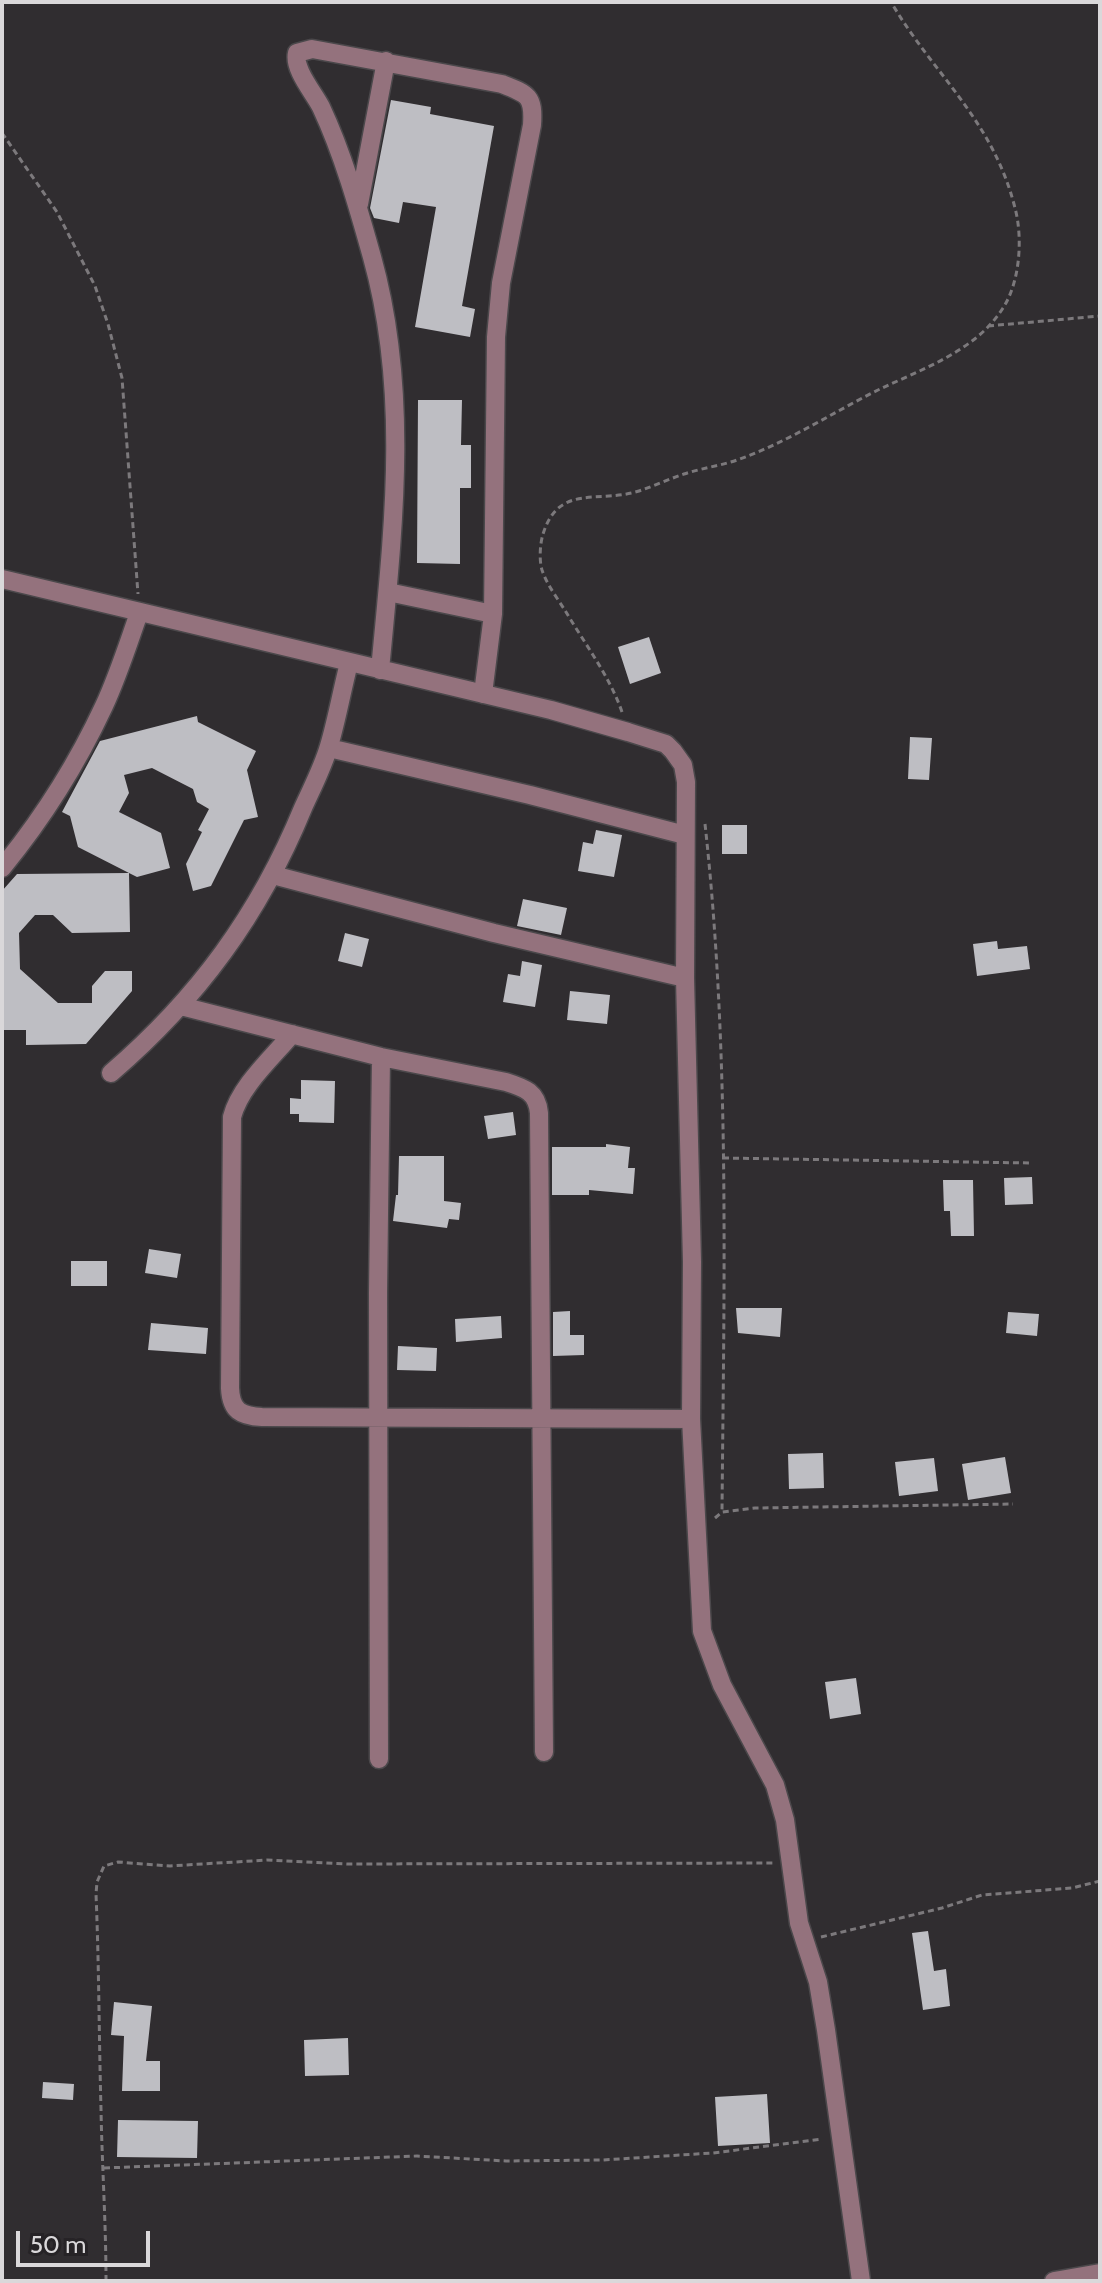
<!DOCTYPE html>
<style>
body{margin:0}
#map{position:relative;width:1102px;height:2283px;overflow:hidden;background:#302d30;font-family:Cabin,sans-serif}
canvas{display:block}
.frame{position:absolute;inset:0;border:4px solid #dad8da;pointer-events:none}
.scale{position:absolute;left:16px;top:2231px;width:134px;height:36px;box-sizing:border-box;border:4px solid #dad8da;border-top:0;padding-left:10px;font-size:24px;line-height:28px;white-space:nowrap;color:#dad8da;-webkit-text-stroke:6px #262326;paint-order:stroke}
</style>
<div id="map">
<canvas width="1102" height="2283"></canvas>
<div class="frame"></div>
<div class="scale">50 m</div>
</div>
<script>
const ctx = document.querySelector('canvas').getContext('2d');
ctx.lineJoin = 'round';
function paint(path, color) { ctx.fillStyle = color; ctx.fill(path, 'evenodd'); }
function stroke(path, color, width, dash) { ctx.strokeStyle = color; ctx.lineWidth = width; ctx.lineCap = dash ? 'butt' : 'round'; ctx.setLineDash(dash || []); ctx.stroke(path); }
const building = new Path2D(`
 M391,100L431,107L430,114L494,126L462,306L475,309L470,337L415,327L436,207L403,202L399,223L374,218L370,208Z
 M418,400H462L461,445H471V488H460V564L417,563Z
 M649,637L661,673L630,684L618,647Z
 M197,716L198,722L256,751L247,770L258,817L244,820L211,886L193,891L186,864L202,832L198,830L209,809L197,802L193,789L152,768L124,775L129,793L119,812L161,833L170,868L137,877L129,873L130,932L72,933L53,915H35L19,933L20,969L58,1003H92V986L105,971H132V991L86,1044L26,1045V1030H2V891L17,874L129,873L78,847L70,816L62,812L100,741Z
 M910,737L932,738L929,780L908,779Z
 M722,825H747V854H722Z
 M596,830L622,835L614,877L578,871L583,842L593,844Z
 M523,899L567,908L561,935L517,926Z
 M345,933L369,939L362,967L338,961Z
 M997,941L998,949L1027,946L1030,969L977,976L973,944Z
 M522,961L542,965L535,1007L503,1002L508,974L520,976Z
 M570,991L610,995L607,1024L567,1020Z
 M301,1080L335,1081L334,1123L299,1122V1114H290V1098L301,1099Z
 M513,1112L516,1135L488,1139L484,1116Z
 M606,1144L630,1147L628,1168H635L633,1194L589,1190V1195H552V1147H606Z
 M399,1156H444V1201L461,1203L459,1220L449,1219L447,1228L393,1221L396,1195H398Z
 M1032,1177L1033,1204L1005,1205L1004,1178Z
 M943,1180H973L974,1236H951L950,1211H944Z
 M149,1249L181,1254L177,1278L145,1273Z
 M71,1261H107V1286H71Z
 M736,1308H782L780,1337L738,1333Z
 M570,1311V1335H584V1355L553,1356V1312Z
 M1008,1312L1039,1314L1037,1336L1006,1333Z
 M501,1316L502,1338L456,1342L455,1319Z
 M151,1323L208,1328L206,1354L148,1350Z
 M398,1346L437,1348L436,1371L397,1370Z
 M823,1453L824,1488L789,1489L788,1454Z
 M1005,1457L1011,1493L968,1500L962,1464Z
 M934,1458L938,1491L899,1496L895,1462Z
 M856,1678L861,1714L830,1719L825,1682Z
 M928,1931L934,1971L946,1969L950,2006L923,2010L912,1933Z
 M114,2002L152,2006L146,2061H160V2091H122L124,2036L111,2035Z
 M348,2038L349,2075L305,2076L304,2040Z
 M43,2082L74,2084L73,2100L42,2098Z
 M767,2094L770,2143L718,2146L715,2097Z
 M118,2120L198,2121L197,2158L117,2157Z`);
const path = new Path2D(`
 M2,133L57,212L95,286L108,324L122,378L138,594
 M988,326L1100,316
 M622,712C610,677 585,644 566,612C558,599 547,585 542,570C539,560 540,544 543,534C559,483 598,504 639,491C654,486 669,479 684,474C702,468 720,466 737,460C786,443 832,413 878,390C922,369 976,351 1003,308C1020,282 1023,238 1015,208C993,120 934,75 891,2
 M705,824C730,1051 724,1284 722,1512
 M723,1158L1031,1163
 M715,1518L722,1512L755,1508L1013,1504
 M821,1937L942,1908L982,1895L1072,1888L1100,1881
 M104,2168L417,2156L506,2161L602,2160L713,2153L822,2139
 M106,2281C106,2223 102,2166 101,2109C99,2037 99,1966 96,1894L97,1882L104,1866L118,1862L170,1866L267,1860L347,1864L774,1863`);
const minor = new Path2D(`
 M359,204L386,61
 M2,579L551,710L628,732L666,744L673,751L683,765L686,782L685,978L692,1262L691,1419L702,1631L722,1685L775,1785L785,1820L799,1923L818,1982L826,2030L861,2281
 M388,592L493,614
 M380,670C393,532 410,393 372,257C358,207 343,154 321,107C314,93 293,69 297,53L312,49L502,84C528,94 534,96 532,125L501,283L496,337L493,614L483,694
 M329,748L530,795L685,835
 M2,868C43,818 77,764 104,706C118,676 128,644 139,613
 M273,875L494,933L685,978
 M181,1006L381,1057L506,1082C525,1088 537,1092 539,1113L544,1752
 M292,1034C272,1058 240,1086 232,1117L230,1388C231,1411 241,1416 262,1417L691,1419
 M111,1073C198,998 259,915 303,808C312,788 323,767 329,746C337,719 342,690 349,663
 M379,1759L378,1293L381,1057
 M1054,2281L1100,2273`);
paint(building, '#bebec3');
stroke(minor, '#4b484b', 21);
stroke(path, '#7c797c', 3, [6, 4]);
stroke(minor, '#94727d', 18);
</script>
